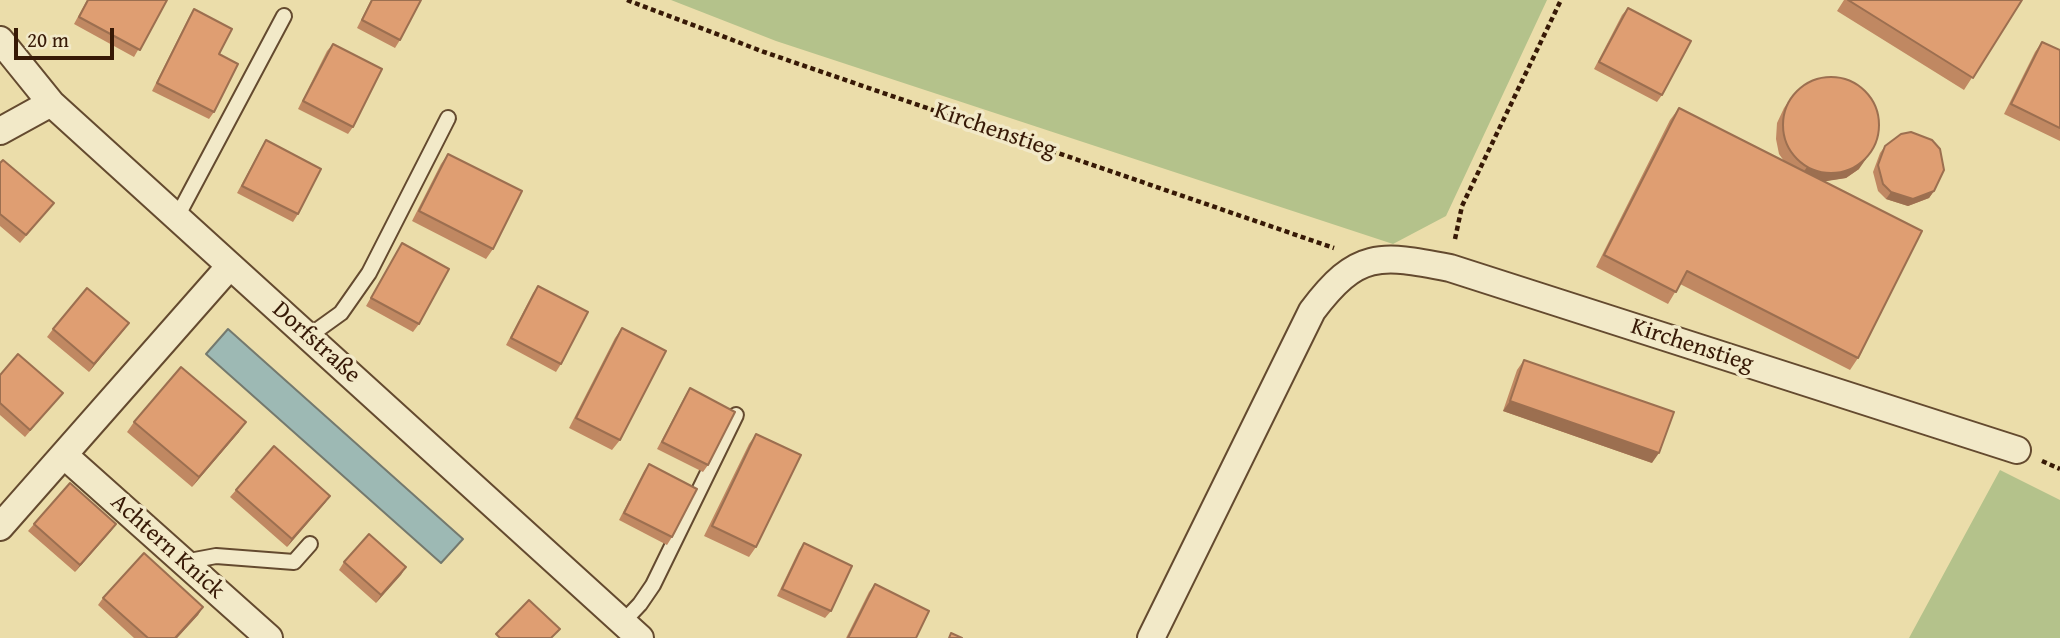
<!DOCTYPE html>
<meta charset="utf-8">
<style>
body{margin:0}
#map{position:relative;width:2060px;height:638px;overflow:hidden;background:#ebddaa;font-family:"Gentium Book Plus",serif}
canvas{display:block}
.scale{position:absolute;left:14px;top:28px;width:100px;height:32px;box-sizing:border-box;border:4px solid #371906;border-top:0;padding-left:9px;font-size:21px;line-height:24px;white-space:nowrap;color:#371906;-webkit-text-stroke:5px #f2e9c8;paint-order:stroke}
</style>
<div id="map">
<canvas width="2060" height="638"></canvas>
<div class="scale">20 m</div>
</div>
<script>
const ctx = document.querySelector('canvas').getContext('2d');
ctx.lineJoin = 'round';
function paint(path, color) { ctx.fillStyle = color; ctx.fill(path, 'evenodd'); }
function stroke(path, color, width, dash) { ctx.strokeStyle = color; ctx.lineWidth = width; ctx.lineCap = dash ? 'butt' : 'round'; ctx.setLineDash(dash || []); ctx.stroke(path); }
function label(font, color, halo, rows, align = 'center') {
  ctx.font = font + ' "Gentium Book Plus",serif'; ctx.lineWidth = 7; ctx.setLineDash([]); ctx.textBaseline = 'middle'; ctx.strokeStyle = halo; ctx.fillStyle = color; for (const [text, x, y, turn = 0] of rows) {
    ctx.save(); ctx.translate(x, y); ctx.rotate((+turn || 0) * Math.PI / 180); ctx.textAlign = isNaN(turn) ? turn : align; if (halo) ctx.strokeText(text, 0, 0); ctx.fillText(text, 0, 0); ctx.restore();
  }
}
const green = new Path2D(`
 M671,0H1547L1446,216L1393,244L776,41Z
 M2000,470L2060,500V638H1909Z`);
const water = new Path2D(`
 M228,329L463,539L441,563L206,354Z`);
const path = new Path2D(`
 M627,0L764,52L1334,248
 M1455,239L1462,206L1561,0
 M2042,461L2060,469`);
const lane = new Path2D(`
 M177,217L284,16
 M309,336L341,313L369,273L448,118
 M184,562L216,556L294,562L310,544
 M623,622L640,604L653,585L736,415`);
const street = new Path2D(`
 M0,40L51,103L640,638
 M0,131L51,103
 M65,456L269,638
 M0,527L229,267
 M1151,638L1312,311C1357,251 1379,254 1450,268L2017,450`);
const wall = new Path2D(`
 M87,0H167L134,57L74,24Z
 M371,0H421L400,40L395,48L357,28Z
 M1844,0H2022L1964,90L1837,11Z
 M1628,8L1662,95L1657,102L1594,69L1622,15Z
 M194,9L219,54L214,112L209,119L152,91L189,17Z
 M2042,42L2060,50V141L2004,114L2035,52Z
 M333,44L353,127L348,134L298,109L327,51Z
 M1791,98L1859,169L1846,178L1824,181L1858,358L1850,370L1680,284L1668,304L1596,267L1670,120L1679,108L1784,161L1779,154L1776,139L1777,123L1784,108Z
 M266,140L298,214L293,222L237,193L261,148Z
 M1885,146L1934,191L1929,198L1908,206L1886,199L1878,191L1873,172L1880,153Z
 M448,154L493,249L486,259L412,221L441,164Z
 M0,163L48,210L20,243L0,226Z
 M402,243L419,324L413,332L366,306Z
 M538,286L561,364L556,372L506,345L533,293Z
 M129,323L89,372L47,337L53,329Z
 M622,328L620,440L612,450L569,428L615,338Z
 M1524,360L1652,463L1503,411L1517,370Z
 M0,375L63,393L25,437L0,415Z
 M690,388L708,465L703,472L657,449L685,396Z
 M134,422L239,432L192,487L127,432Z
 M756,434V547L749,557L704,536L749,444Z
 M649,464L672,537L667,545L619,520L644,471Z
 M236,490L325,503L287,547L230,497Z
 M34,524L111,531L75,572L28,531Z
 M804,543L831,611L825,618L777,596L799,550Z
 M344,562L406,567L376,603L339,570Z
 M875,584L916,638H846L869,592Z
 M103,598L203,607L198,615L177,638H134L98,605Z`);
const shadedWall = new Path2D(`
 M1866,159L1859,169L1846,178L1815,183L1800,177L1807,167Z
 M1934,191L1929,198L1908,206L1886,199L1891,192Z
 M129,323L124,330L89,372L94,364Z
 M1510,401L1659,453L1652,463L1503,411Z
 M246,422L239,432L192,487L199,477Z
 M330,496L325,503L287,547L292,539Z
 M116,524L111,531L75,572L80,565Z
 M406,567L401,575L376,603L381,595Z
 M203,607L198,615L177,638H175Z`);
const building = new Path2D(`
 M88,0H167L140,50L79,17Z
 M372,0H421L400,40L362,20Z
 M1848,0H2022L1973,78Z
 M1628,8L1691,41L1662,95L1599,62Z
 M194,9L232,29L219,54L238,64L214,112L157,83Z
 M2042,42L2060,50V128L2011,104Z
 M333,44L382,69L353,127L303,101Z
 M1783 125a48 48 0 1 1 96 0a48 48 0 1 1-96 0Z
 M1679,108L1922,231L1858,358L1687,271L1676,292L1604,255Z
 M1911,132L1932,140L1940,149L1944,170L1934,191L1913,199L1891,192L1883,184L1878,165L1885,146L1901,134Z
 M266,140L321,169L298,214L242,186Z
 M448,154L522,191L493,249L419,211Z
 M3,160L54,203L26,235L0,214V163Z
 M402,243L449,269L419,324L371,298Z
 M538,286L588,312L561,364L511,338Z
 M87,288L129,323L94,364L53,329Z
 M622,328L666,351L620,440L576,418Z
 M18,354L63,393L30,430L0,403V375Z
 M1524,360L1674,412L1659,453L1510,401Z
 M181,367L246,422L199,477L134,422Z
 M690,388L735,412L708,465L662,442Z
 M756,434L801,455L756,547L712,526Z
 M274,446L330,496L292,539L236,490Z
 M649,464L697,489L672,537L624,513Z
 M70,483L116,524L80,565L34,524Z
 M369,534L406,567L381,595L344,562Z
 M804,543L852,566L831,611L782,589Z
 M144,553L203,607L175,638H148L103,598Z
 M875,584L929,611L916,638H848Z
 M529,600L560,629L551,638H500L496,634Z
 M951,633L962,638H949Z`);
const streetNames = [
 ["Kirchenstieg",995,131,19],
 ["Dorfstraße",316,343,42],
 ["Kirchenstieg",1692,346,18],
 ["Achtern Knick",167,547,42]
];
paint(green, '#b4c28b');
paint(water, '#9db9b4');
stroke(water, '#74796e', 2);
stroke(lane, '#644a2f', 18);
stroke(street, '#644a2f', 30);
stroke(path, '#371906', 4.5, [5, 3.5]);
stroke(lane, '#f2e9c8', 14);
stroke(street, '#f2e9c8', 26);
paint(wall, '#c08862');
paint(shadedWall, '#9c6f50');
paint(building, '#df9e72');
stroke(building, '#9c6f50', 2);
label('24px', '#371906', '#f2e9c8', streetNames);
</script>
